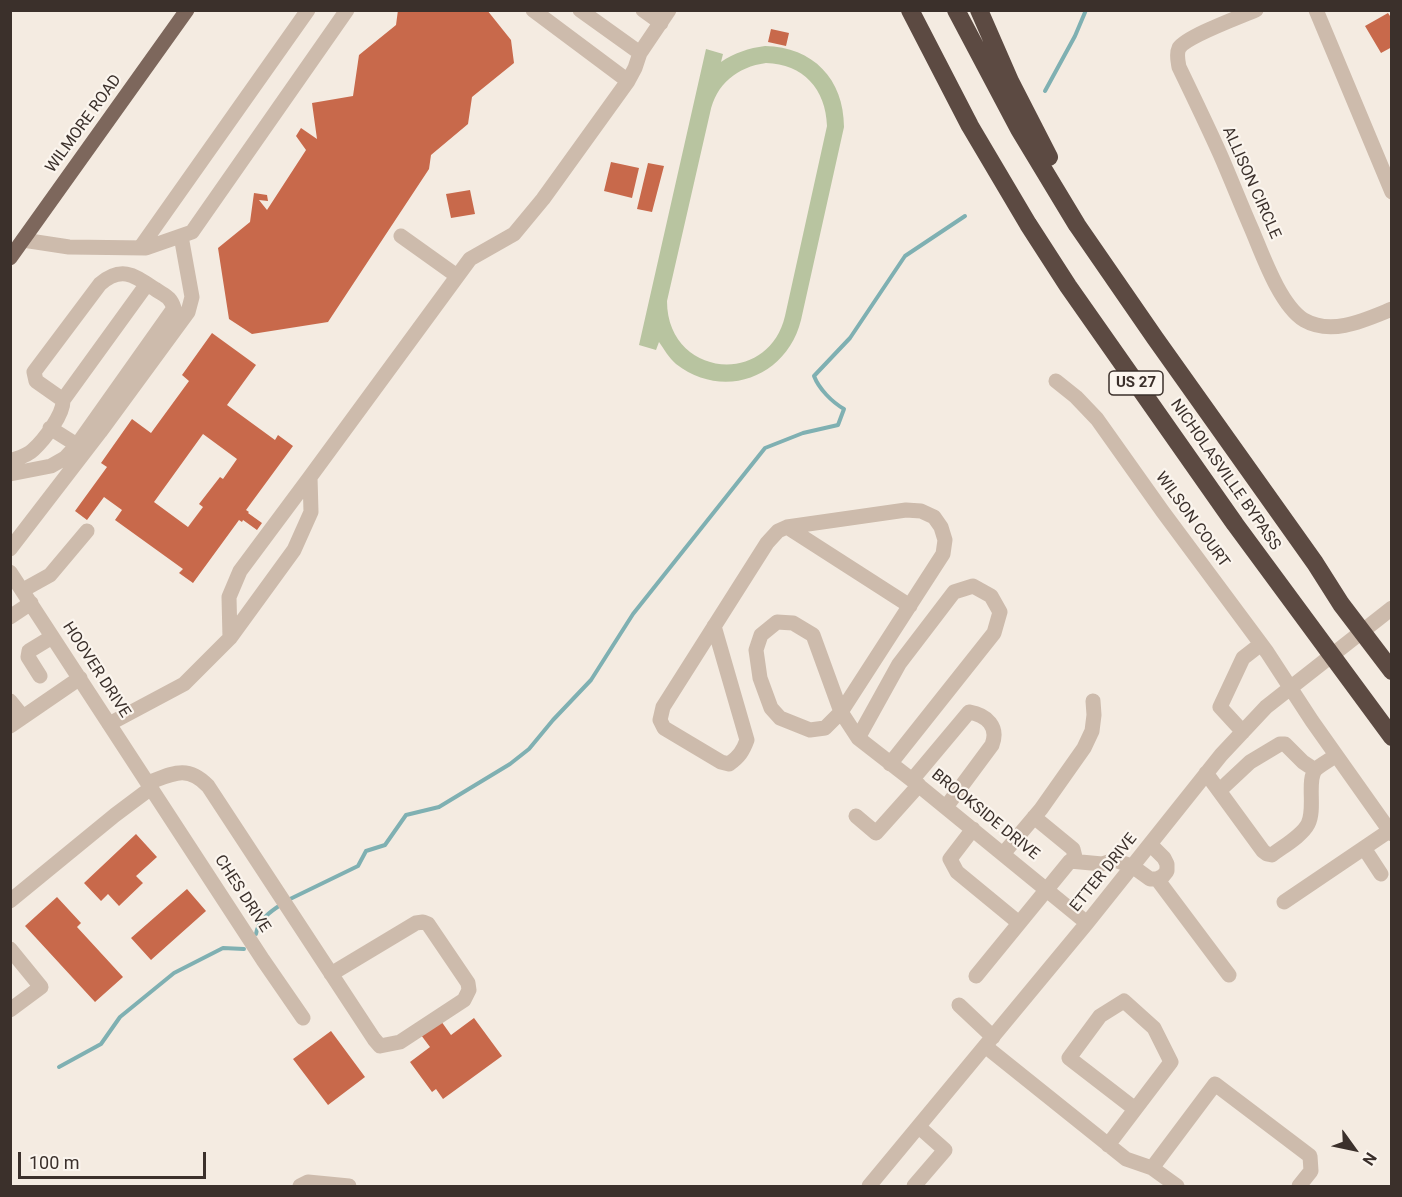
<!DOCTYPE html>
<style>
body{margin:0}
#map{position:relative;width:1402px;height:1197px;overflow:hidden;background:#f4ebe1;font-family:Roboto,sans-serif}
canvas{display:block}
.frame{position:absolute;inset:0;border:12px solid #3b302b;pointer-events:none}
.north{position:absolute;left:1324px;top:1119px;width:60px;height:60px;-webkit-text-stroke:4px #fbf5ee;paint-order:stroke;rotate:123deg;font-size:16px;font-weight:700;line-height:24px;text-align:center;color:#3b302b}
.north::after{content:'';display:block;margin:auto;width:21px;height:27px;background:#3b302b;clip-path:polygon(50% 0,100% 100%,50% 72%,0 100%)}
.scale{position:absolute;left:18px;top:1152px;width:188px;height:27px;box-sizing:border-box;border:3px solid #3b302b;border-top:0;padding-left:8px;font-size:18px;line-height:21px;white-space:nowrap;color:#3b302b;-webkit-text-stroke:4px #fbf5ee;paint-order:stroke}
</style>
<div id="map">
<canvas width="1402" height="1197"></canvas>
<div class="frame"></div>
<div class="north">N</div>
<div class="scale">100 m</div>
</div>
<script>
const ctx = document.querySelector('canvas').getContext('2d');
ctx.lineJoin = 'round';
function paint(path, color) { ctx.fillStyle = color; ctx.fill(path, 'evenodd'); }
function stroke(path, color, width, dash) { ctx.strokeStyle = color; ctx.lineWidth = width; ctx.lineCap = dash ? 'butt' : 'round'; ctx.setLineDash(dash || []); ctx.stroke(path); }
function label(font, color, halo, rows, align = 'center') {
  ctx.font = font + ' Roboto,sans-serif'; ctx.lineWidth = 4.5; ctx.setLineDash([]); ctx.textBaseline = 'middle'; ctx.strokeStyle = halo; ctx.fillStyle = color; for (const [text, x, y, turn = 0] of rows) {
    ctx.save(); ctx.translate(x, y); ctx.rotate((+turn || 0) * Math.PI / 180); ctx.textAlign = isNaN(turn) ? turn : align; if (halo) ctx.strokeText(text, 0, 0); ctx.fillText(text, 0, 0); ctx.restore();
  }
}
const green = new Path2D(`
 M765,46C813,47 844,79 844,127L801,320C787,377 724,401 676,364C669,358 664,349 659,342L656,350L639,345L706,49L723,54L721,62C734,53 749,48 765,46ZM766,63C803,64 826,89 827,126L785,316C768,388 667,377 667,301L710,113C716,84 737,67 766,63Z`);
const stream = new Path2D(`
 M1045,91L1075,36L1086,10
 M288,900L358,866L366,851L385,845L406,815L439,807L510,764L529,749L553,720L591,680L633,614L765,448L803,433L838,425L844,409C832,402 819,389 814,376L850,338L905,256L965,216
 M256,934C258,920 271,911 282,904
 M59,1067L101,1044L120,1017L174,973L223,948L244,949`);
const building = new Path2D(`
 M398,10H487L511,40L514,63L472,97L468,124L431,155L429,169L328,322L252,334L229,319L218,248L250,222L254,193L267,195L268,201L259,200L267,210L306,150L296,136L301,128L317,139L312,103L353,96L359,55L396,25Z
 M1388,13L1392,19V47L1381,53L1365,26Z
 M771,29L789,33L786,46L768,42Z
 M611,162L639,168L632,198L604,191Z
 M648,163L664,166L652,212L637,209Z
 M470,190L475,214L451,218L446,194Z
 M212,333L256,365L227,405L275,440L278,435L293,446L246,510L249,512L248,513L262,523L257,530L243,520L242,522L239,520L193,583L179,573L183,569L115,520L122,510L104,497L87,520L75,511L107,467L101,463L132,419L151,433L189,381L182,375ZM203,434L237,459L223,479L220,477L199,504L203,507L188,527L154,502Z
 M136,834L157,857L136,876L143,883L119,906L108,894L101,901L84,883Z
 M187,889L206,911L151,960L131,938Z
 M57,897L81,923L77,927L123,977L95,1002L25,926Z
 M474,1018L502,1056L443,1099L436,1089L432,1092L410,1062L430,1047L421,1035L441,1021L451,1035Z
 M331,1031L365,1077L328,1105L293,1059Z`);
const minor = new Path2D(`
 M533,10L628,81
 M580,10L640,53
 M643,10L661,23
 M1256,10C1240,17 1187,36 1179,48C1176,54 1178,61 1179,67C1193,96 1207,125 1220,154C1231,179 1241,205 1252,230C1263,256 1280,305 1304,320C1332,336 1365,320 1392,309
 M1316,10L1392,192
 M401,236L457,276
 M23,240L69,247L146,248L192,232L347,10
 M140,248L308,10
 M1056,381L1076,397L1097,419L1163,512L1267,652L1312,721L1392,834
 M63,400L147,284
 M50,428L77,445
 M10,461C18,458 27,456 33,450C44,440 64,414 63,400L36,381L34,372L100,284C122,265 135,276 155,289C165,296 170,296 174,308L77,445L65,458L51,466L10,474
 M787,527L910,606
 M10,549L100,432L188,312L192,297L181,236
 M10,572L263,960L303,1018
 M23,590L50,575L87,531
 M10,617L31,603
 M714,626L747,740C743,751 739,757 729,764L721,762L664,728L660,720L663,707L767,543L778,531L787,527L906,510L921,511L934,517L941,527L945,540L943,554L841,712L825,728L810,730L780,718L771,708L760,678L756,650L761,635L777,622L793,623L813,635L841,712L858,738L912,780L1087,923
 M230,638L229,597L240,571L310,477
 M40,676L28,657L29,651L52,637
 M10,701L23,717
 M109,724L184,684L230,638L294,550L311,512L310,477L470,259L514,234L543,199L628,81L635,68L640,53L669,10
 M10,726L80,678
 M1243,732L1220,707L1243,658L1261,644
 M858,738L899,664L954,592L973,586L991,596L1000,612L994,633L890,764
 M1206,773L1263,851L1267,854L1272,855C1282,847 1302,836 1308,824C1316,809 1306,779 1316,769C1322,764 1330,760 1336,755
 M912,780L969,712C987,715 999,727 992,745L946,807
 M148,783C172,774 187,764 208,786L374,1039L380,1046L400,1042L464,1000L469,990L468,983L428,924L423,922L416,923L331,974
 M1219,791L1250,762L1280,744H1285L1303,762L1315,770
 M856,816L876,833L919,785
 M1034,817L1073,849L1076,861
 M973,829L950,859L957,872L1019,923
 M1364,848L1381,874
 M1003,854L1041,809L1084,748L1092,731L1094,715L1093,701
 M1157,879L1229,975
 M10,901L115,815L151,788
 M1284,902L1389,831
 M10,949L41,987L10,1010
 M976,976L1070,861L1102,864L1114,860L1132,866L1150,879H1157L1163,876L1167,871V864L1164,858L1150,844
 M959,1005L993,1037
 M985,1046L1126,1159L1152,1168L1177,1186
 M1108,1145L1171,1062L1154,1028L1124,1001L1100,1016L1069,1058L1135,1109
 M1152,1168L1215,1084L1310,1156L1311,1171L1299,1186
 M300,1186L308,1182L349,1186
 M869,1186L1087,923L1221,755L1266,707L1392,608
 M914,1186L945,1150L919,1127`);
const major = new Path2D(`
 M10,258L187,10`);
const highway = new Path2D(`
 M910,10L970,126L1028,224L1068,286L1235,524L1392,737
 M956,10L1019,129L1077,225L1155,338L1315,563L1341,604L1392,671
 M979,10L1010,81L1049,157`);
const shields = [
 [1136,383,54]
];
const shieldNames = [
 ["US 27",1136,383]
];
const streetNames = [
 ["WILMORE ROAD",84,124,-54],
 ["ALLISON CIRCLE",1251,183,66],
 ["NICHOLASVILLE BYPASS",1225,475,55],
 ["WILSON COURT",1192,520,54],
 ["HOOVER DRIVE",96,670,57],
 ["BROOKSIDE DRIVE",985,815,39],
 ["ETTER DRIVE",1104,873,-51],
 ["CHES DRIVE",242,894,57]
];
paint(green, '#b8c4a0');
stroke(stream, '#7fb0b2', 4);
paint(building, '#c8694b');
stroke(minor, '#cdbbac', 15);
stroke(major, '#7d675c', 15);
stroke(highway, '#5c4a42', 18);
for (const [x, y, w] of shields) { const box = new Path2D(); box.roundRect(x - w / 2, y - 12, w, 24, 4.5); ctx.fillStyle = '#fbf5ee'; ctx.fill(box); stroke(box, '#3b302b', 1.5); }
label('bold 15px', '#3b302b', null, shieldNames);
label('16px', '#3b302b', '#fbf5ee', streetNames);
</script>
